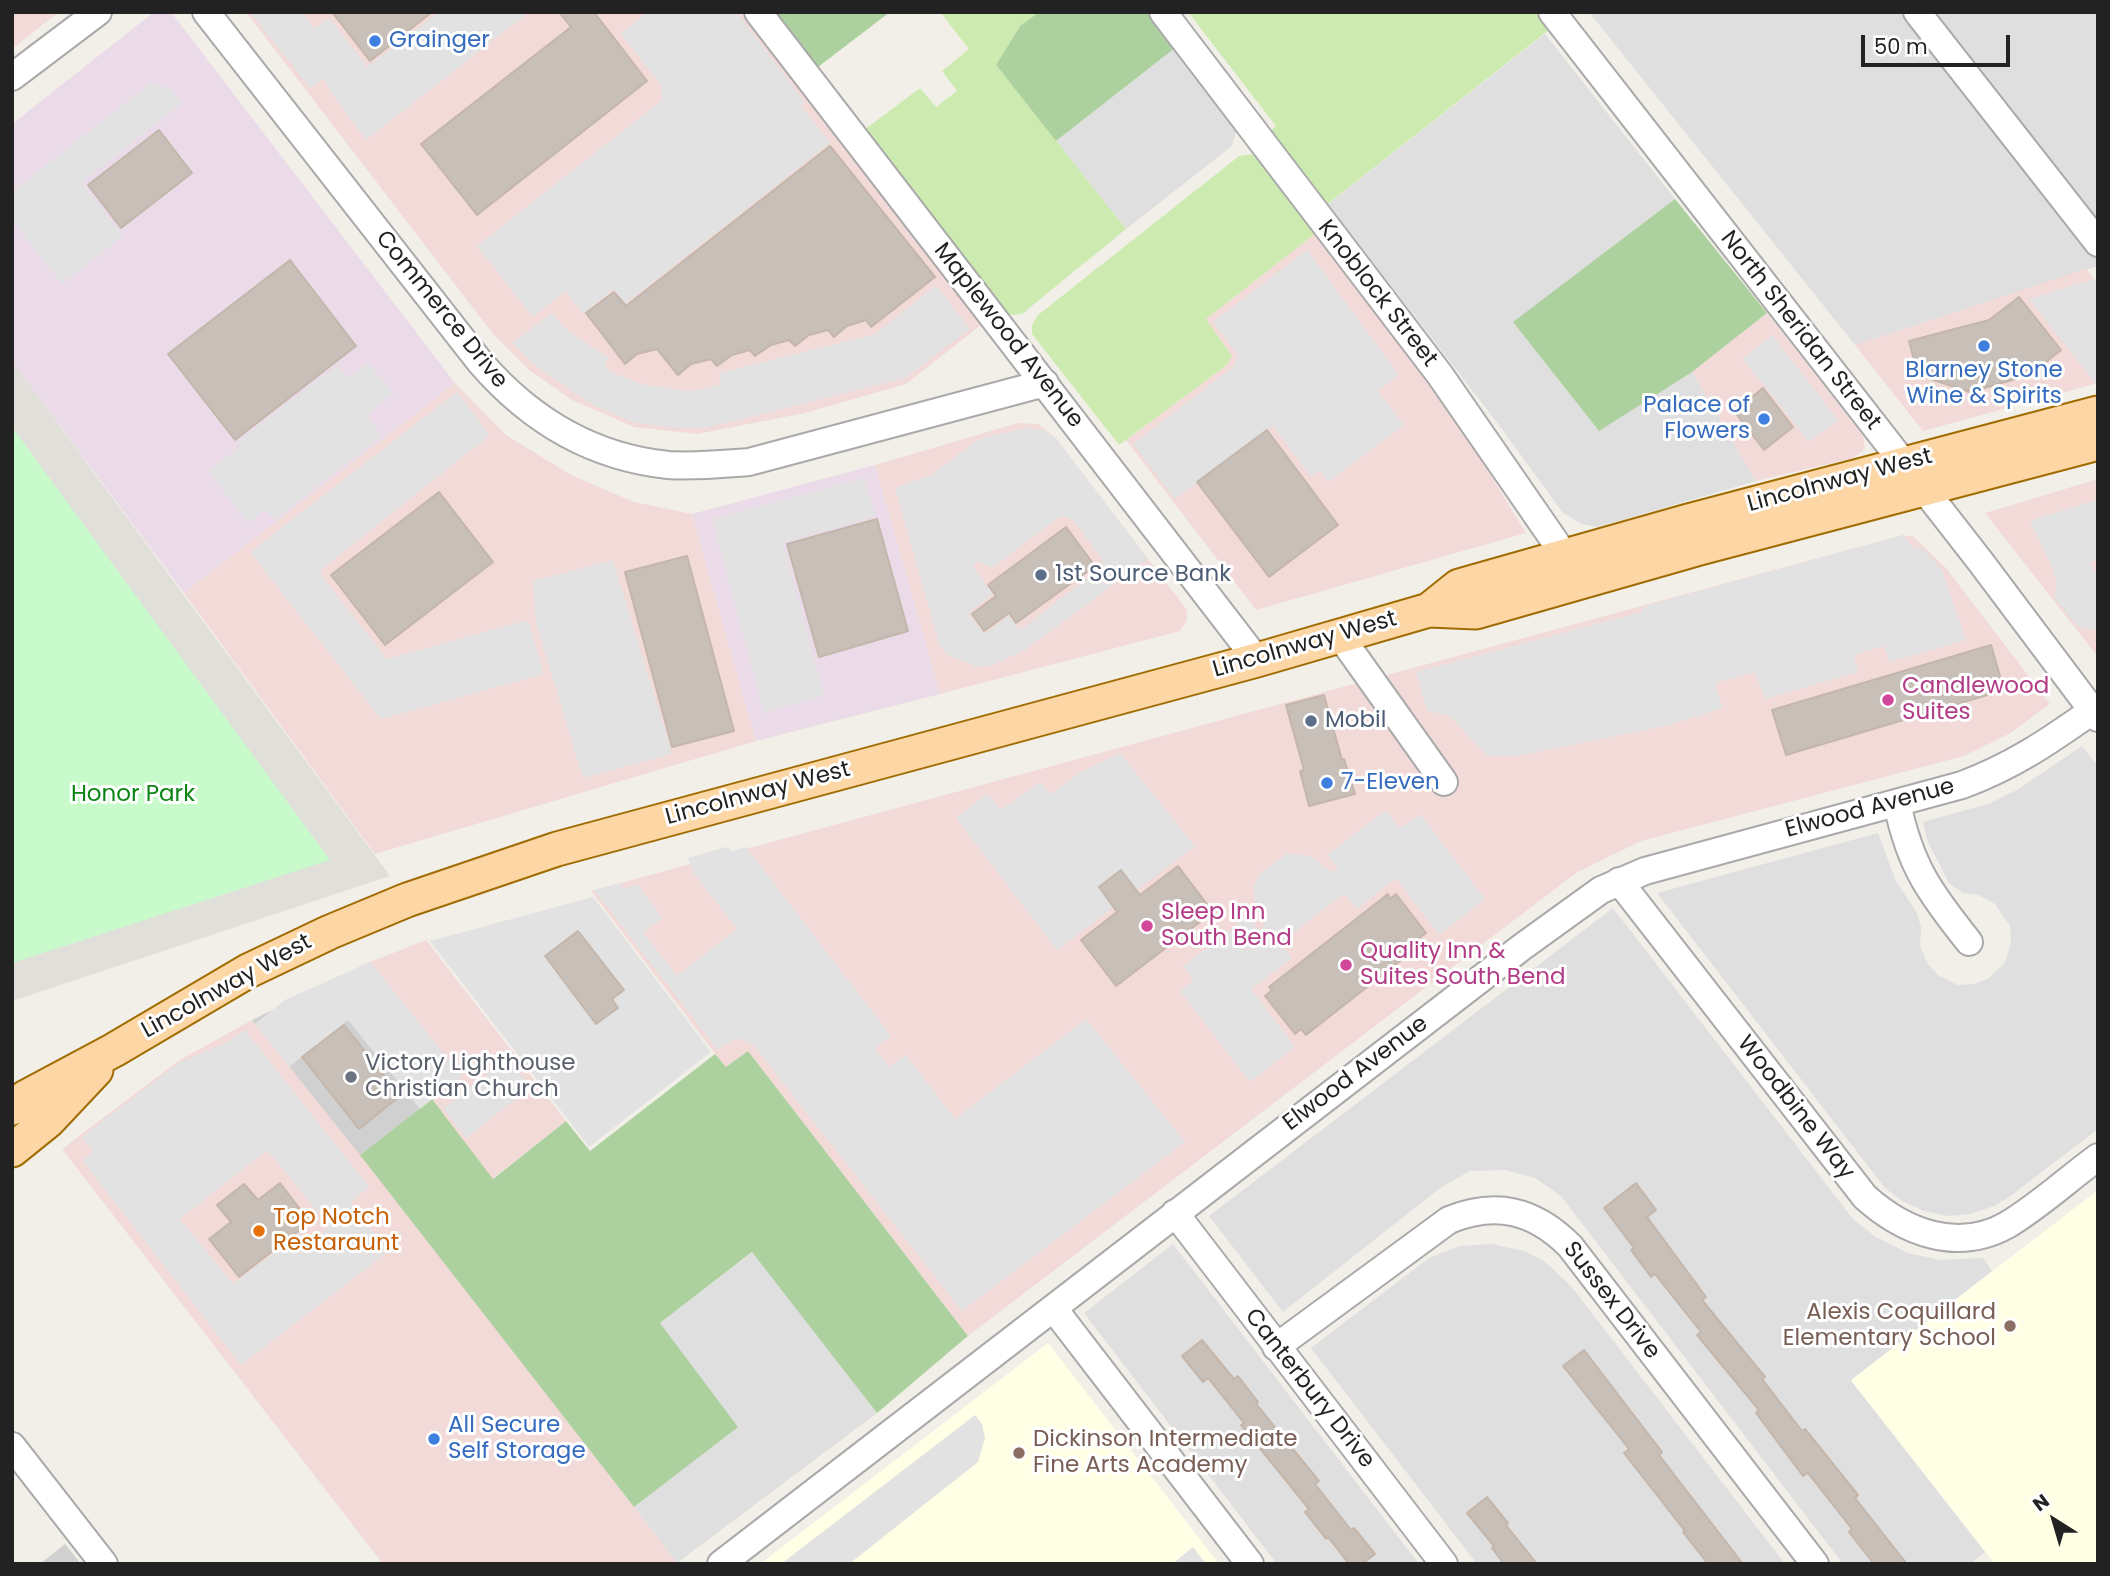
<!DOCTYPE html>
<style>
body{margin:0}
#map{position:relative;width:2110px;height:1576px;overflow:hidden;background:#f2efe9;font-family:Poppins,sans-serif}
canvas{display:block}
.frame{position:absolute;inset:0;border:14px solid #222;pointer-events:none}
.north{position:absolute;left:2019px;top:1485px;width:70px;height:70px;-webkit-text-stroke:5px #fff;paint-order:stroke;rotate:323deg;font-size:19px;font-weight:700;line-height:28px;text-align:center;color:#222}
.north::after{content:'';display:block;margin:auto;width:24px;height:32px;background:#222;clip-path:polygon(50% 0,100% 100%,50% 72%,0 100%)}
.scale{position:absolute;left:1861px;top:35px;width:149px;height:32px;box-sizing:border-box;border:4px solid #222;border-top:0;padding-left:9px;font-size:21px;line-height:24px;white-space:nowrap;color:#222;-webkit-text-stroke:5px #fff;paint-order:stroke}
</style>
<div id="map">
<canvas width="2110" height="1576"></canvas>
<div class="frame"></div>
<div class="north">N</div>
<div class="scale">50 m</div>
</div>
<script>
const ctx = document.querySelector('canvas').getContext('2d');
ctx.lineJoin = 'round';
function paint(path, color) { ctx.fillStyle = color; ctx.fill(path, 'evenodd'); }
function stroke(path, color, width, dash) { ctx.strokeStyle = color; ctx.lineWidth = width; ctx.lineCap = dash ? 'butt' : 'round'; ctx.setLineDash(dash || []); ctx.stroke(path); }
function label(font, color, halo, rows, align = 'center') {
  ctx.font = font + ' Poppins,sans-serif'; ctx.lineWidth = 6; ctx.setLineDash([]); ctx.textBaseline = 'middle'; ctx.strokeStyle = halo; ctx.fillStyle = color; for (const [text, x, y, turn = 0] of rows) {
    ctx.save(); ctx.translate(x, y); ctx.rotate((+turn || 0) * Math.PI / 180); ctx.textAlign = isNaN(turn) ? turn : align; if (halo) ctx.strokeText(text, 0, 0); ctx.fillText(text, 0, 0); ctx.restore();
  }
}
const residential = new Path2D(`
 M1589,12H2098V266L1855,345Z
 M1545,34L1675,199L1514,322L1598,430L1692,372L1756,481L1597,527L1582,524L1563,513L1499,425L1328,204Z
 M1175,48L1237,129L1232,146L1126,229L1056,141Z
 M2082,746L2098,766V1129L2009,1197L1994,1206L1970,1214L1948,1216L1924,1211L1902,1201L1885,1188L1657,893L1878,833L1896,881L1917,913L1921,927L1920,945L1927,963L1939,976L1958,985L1975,984L1989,978L2004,964L2011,944L2010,926L1995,904L1978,895L1963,893L1949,883L1927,840L1923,822L1988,804L2017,790Z
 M1613,908L1853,1219L1876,1237L1908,1253L1940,1260L1983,1258L1992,1271L1851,1381L1985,1552L1970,1564H1843L1561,1196L1535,1178L1505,1170L1470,1171L1440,1188L1283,1312L1209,1216Z
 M1173,1244L1419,1564H1277L1084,1313Z
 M1492,1244L1524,1251L1544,1261L1571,1286L1785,1564H1477L1311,1348L1429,1258L1460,1246Z
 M753,1252L877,1413L677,1563L634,1507L737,1427L660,1323Z`);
const commercial = new Path2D(`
 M12,12H59L12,49Z
 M246,12H743L981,325L906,384L805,413L697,434L634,427L572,400L529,370L493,334Z
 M1316,233L1442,396L1526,533L1256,610L1126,440L1227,365L1232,355L1205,320Z
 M2086,269L2098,284V383L1923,431L1855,345Z
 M1767,313L1863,436L1865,449L1853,458L1756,481L1692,372Z
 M455,383L506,435L573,476L634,502L692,514L756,741L375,854L184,593Z
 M1018,423L1038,424L1055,437L1187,610V620L1180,631L940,694L875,465Z
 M2098,479V657L1985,513Z
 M1903,535L1914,537L1946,568L2050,704L2009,734L1964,756L1641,841L1576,873L968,1336L748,1051L726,1068L591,891Z
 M426,940L566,1121L492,1179L432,1099L461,1077L370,962Z
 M252,1020L419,1228L677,1563L383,1564L62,1149L178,1061Z`);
const industrial = new Path2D(`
 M154,12H171L455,383L184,593L12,361V124Z
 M875,465L940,694L756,741L692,514Z`);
const education = new Path2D(`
 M2098,1190V1564H1995L1851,1380Z
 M1048,1343L1219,1564H760Z`);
const religious = new Path2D(`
 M370,962L462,1076L360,1155L252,1020Z
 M65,1544L81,1564H40Z`);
const airport = new Path2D(`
 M12,361L390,876L12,1001Z`);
const grass = new Path2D(`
 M940,12H1039L1020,26L996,65L1126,229L1022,314L1011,315L1003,309L864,130L920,88L936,107L957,91L942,71L969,49Z
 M1188,12H1535L1549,30L1325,206L1269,132L1276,126Z
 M1254,154L1261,155L1316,233L1206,319L1232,356L1227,365L1119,445L1032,334V325L1038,315L1239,156Z`);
const forest = new Path2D(`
 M775,12H890L818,67Z
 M1039,12H1148L1175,48L1056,141L996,65L1020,26Z
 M1675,199L1767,313L1692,372L1599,431L1513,322Z
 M748,1051L968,1336L877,1413L752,1252L660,1323L738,1427L634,1507L360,1155L432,1099L493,1179L566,1121L590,1151L715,1054L726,1067Z`);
const park = new Path2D(`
 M12,427L330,860L12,963Z`);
const parking = new Path2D(`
 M250,12H302L314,28L329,18L367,67L439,12H529L366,140L331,92L323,78L310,88Z
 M648,12H736L805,102L801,106L830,143L625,304L614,289L583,314L566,291L533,317L477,246L662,100L661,85L621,34Z
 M152,82L171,89L181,104L82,182L123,236L62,284L12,220V192Z
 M1307,250L1399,375L1378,391L1404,425L1328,482L1320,471L1311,477L1273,426L1175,499L1133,444L1232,368L1238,356L1213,322Z
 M2094,279L2098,284V383L2096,384L2029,299Z
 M936,285L970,329L905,378L706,428H672L633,422L593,405L533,364L512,343L552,313L568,331L609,358L605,365L608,371L641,384L683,391L698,390L719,385L721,380L719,373L875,334Z
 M1772,335L1838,420L1809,442L1743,359Z
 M368,363L393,393L367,416L382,436L274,520L265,509L248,523L208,471L240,447L237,442L337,365L348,378Z
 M457,392L490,435L321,570V575L387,659L528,620L544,674L381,719L250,552Z
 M1024,428L1043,430L1055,437L1148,559L1025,650L993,665L978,667L951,657L940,647L895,488L931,475L979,439ZM1064,516L1074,521L1101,558L1102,567L1023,628H1018L1009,616L984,634L968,613L993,594L974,568V564L978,561L992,568L1059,517Z
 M864,478L876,516L783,543L824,695L764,713L712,519Z
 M2098,499V558L2090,564L2098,575V631L2077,626L2054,597L2057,583L2052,567L2030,521Z
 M1903,535L1914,548H1923L1942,570L1966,640L1890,662L1884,646L1857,654L1854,656L1858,672L1765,699L1755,672L1719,682L1716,687L1723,708L1670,725L1517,756H1487L1451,717L1427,710L1416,672L1642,612V607Z
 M613,560L672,754L583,778L536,623L533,581Z
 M1120,753L1195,846L1057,950L956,818L987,794L1001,810L1040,782L1051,794L1082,771Z
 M1386,810L1398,826L1402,827L1420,814L1485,899L1439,935L1396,878L1357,909L1345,894L1340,896L1282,942L1281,944L1292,958L1251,989L1295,1047L1250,1082L1180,991L1194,980L1183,966L1248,916L1259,930L1265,926L1255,908L1254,887L1258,876L1286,854L1306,855L1316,860L1333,873L1338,868L1327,855Z
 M727,847L732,851L746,847L891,1036L875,1049L889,1067L906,1055L955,1119L1086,1019L1185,1142L962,1311L755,1047L741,1039L732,1040L718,1050L594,890L620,883L622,888L638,885L662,918L643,933L677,976L737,929L695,875L688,858Z
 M593,897L711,1052L589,1147L430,941ZM579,931L623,990L612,999L618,1008L596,1024L545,957Z
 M370,962L462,1076L420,1109L348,1020L289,1067L255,1024L285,1000Z
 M245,1030L369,1187L350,1203L389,1251L241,1365L82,1160L93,1151L82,1137L180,1062L228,1042ZM267,1150L330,1227L309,1243L300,1233L233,1284L180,1219Z
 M508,1058L531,1087L466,1138L443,1108Z
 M975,1415L982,1424L985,1438L978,1462L849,1564H781Z
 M1193,1547L1206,1564H1172Z`);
const building = new Path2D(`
 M332,12H432L370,61Z
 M559,12H594L647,81L477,215L421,144L571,27Z
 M159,130L192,173L121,228L88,185Z
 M830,146L935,277L871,327L866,320L847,326L834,337L828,330L809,335L795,346L789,340L771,345L755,356L750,350L732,355L717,366L711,359L691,364L678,375L657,349L637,354L625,364L586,313L614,292L626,306Z
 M290,260L356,346L235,440L168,354Z
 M2019,297L2061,350L2030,375L1970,392L1918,375L1909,341L1989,320Z
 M1763,388L1793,427L1764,450L1734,411Z
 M1267,430L1338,525L1269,577L1197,482Z
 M439,492L493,562L385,645L331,575Z
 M877,519L908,631L819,657L787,544Z
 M1066,527L1095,566L1016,623L1009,613L984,631L972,614L996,596L988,585Z
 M687,556L734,731L672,747L625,572Z
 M1991,645L2004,690L1786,755L1772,710Z
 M1324,695L1342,760L1344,759L1355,794L1309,806L1300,771L1304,770L1286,705Z
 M1178,866L1213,912L1116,986L1081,940L1117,912L1099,887L1121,870L1140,895Z
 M1388,894L1390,899L1396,894L1426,933L1419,938L1423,943L1306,1035L1301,1029L1295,1034L1265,996L1272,990L1269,987Z
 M578,931L624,990L612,999L618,1008L596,1024L545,956Z
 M344,1025L400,1096L359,1129L302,1057Z
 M280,1183L310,1222L239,1277L209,1239L231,1222L217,1205L244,1184L258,1200Z
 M1636,1183L1656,1210L1647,1217L1706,1297L1702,1300L1765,1377L1762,1379L1802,1431L1805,1429L1858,1495L1855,1498L1907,1564H1874L1849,1532L1852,1529L1808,1473L1803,1476L1756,1413L1759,1410L1697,1335L1701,1332L1655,1274L1651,1277L1631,1250L1634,1248L1604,1208Z
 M1202,1340L1234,1379L1238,1376L1258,1402L1256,1404L1319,1481L1315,1484L1351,1530L1354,1528L1375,1554L1362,1564H1349L1328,1537L1326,1539L1305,1512L1309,1509L1241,1425L1244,1423L1208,1378L1203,1382L1182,1356Z
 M1584,1350L1662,1452L1659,1455L1743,1564H1708L1683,1532L1685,1531L1624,1453L1629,1449L1563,1366Z
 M1487,1497L1508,1523L1506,1525L1537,1564H1504L1492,1548L1494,1546L1467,1513Z`);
const minor = new Path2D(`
 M206,12L480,362C530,420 591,457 668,465C695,467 722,464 749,462L1045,383
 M758,12L1257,660
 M1163,12L1440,375L1574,569
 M1552,12L1980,561L2098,718
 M1917,12L2098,243
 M12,77L98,12
 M1340,636L1444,782
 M1897,803C1910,866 1930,893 1969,942
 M1619,881L1865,1197C1904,1232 1957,1253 2007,1225C2039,1206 2068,1179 2098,1157
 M1175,1213L1444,1564
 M1054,1309L1250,1564
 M1276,1347L1449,1220C1496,1201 1534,1210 1570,1246L1815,1564
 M12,1446L104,1564
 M721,1564L1522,947L1601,890L1645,871L1962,785C2013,766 2048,742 2092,711`);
const major = new Path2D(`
 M1429,610L1459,586L1688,521L2098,413
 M12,1108L26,1097L114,1050L248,971L330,932L407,900L557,849L1257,660L1429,610L1476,612L1700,548L2098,443
 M12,1150L48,1121L96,1070`);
const markers = [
 [375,41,7,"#3f7fe0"],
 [1984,346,7,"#3f7fe0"],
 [1764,419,7,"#3f7fe0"],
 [1041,575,7,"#5c6f8a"],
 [1888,700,7,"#d1479c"],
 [1311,721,7,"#5c6f8a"],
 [1327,783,7,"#3f7fe0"],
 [1147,926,7,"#d1479c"],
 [1346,965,7,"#d1479c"],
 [351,1077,7,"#6b7280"],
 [259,1231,7,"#e8710a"],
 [2010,1326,7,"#8d6e63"],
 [434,1439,7,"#3f7fe0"],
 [1019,1453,7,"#8d6e63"]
];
const shopNames = [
 ["Grainger",389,41],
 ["Blarney Stone",1984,371,"center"],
 ["Wine & Spirits",1984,397,"center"],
 ["Palace of",1750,406,"right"],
 ["Flowers",1750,432,"right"],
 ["7-Eleven",1341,783],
 ["All Secure",448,1426],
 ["Self Storage",448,1452]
];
const streetNames = [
 ["Knoblock Street",1377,294,52],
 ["Commerce Drive",441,310,51],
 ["North Sheridan Street",1800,331,52],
 ["Maplewood Avenue",1008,336,52],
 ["Lincolnway West",1840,481,-15],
 ["Lincolnway West",1305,645,-16],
 ["Lincolnway West",758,794,-15],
 ["Elwood Avenue",1870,809,-15],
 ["Lincolnway West",227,987,-29],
 ["Elwood Avenue",1356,1074,-37],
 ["Woodbine Way",1795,1108,52],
 ["Sussex Drive",1611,1301,52],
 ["Canterbury Drive",1309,1389,52]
];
const serviceNames = [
 ["1st Source Bank",1055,575],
 ["Mobil",1325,721]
];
const hotelNames = [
 ["Candlewood",1902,687],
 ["Suites",1902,713],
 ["Sleep Inn",1161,913],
 ["South Bend",1161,939],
 ["Quality Inn &",1360,952],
 ["Suites South Bend",1360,978]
];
const parkNames = [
 ["Honor Park",133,795]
];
const worshipNames = [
 ["Victory Lighthouse",365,1064],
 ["Christian Church",365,1090]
];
const foodNames = [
 ["Top Notch",273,1218],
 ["Restaraunt",273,1244]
];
const educationNames = [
 ["Alexis Coquillard",1996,1313],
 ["Elementary School",1996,1339],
 ["Dickinson Intermediate",1033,1440,"left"],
 ["Fine Arts Academy",1033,1466,"left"]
];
paint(residential, '#e0dfdf');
paint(commercial, '#f2dad9');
paint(industrial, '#ebdbe8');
paint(education, '#ffffe5');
paint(religious, '#d0d0d0');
paint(airport, '#e1dfda');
paint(grass, '#cdebb0');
paint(forest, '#add19e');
paint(park, '#c8facc');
paint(parking, '#e2e2e2');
paint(building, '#c7bfb8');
stroke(building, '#c4b6ab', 2);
stroke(minor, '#a9a9a9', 30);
stroke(major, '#a06b00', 37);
stroke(minor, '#fff', 26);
stroke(major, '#fcd6a4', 33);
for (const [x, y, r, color] of markers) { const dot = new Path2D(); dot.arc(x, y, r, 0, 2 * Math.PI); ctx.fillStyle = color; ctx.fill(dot); stroke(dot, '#fff', 2.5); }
label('23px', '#366cbe', '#fff', shopNames, 'left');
label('23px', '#222', '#fff', streetNames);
label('23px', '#4e5e75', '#fff', serviceNames, 'left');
label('23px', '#b23c85', '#fff', hotelNames, 'left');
label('23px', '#0c8416', '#fff', parkNames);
label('23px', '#5b616d', '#fff', worshipNames, 'left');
label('23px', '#c56008', '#fff', foodNames, 'left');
label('23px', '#785e54', '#fff', educationNames, 'right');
</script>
